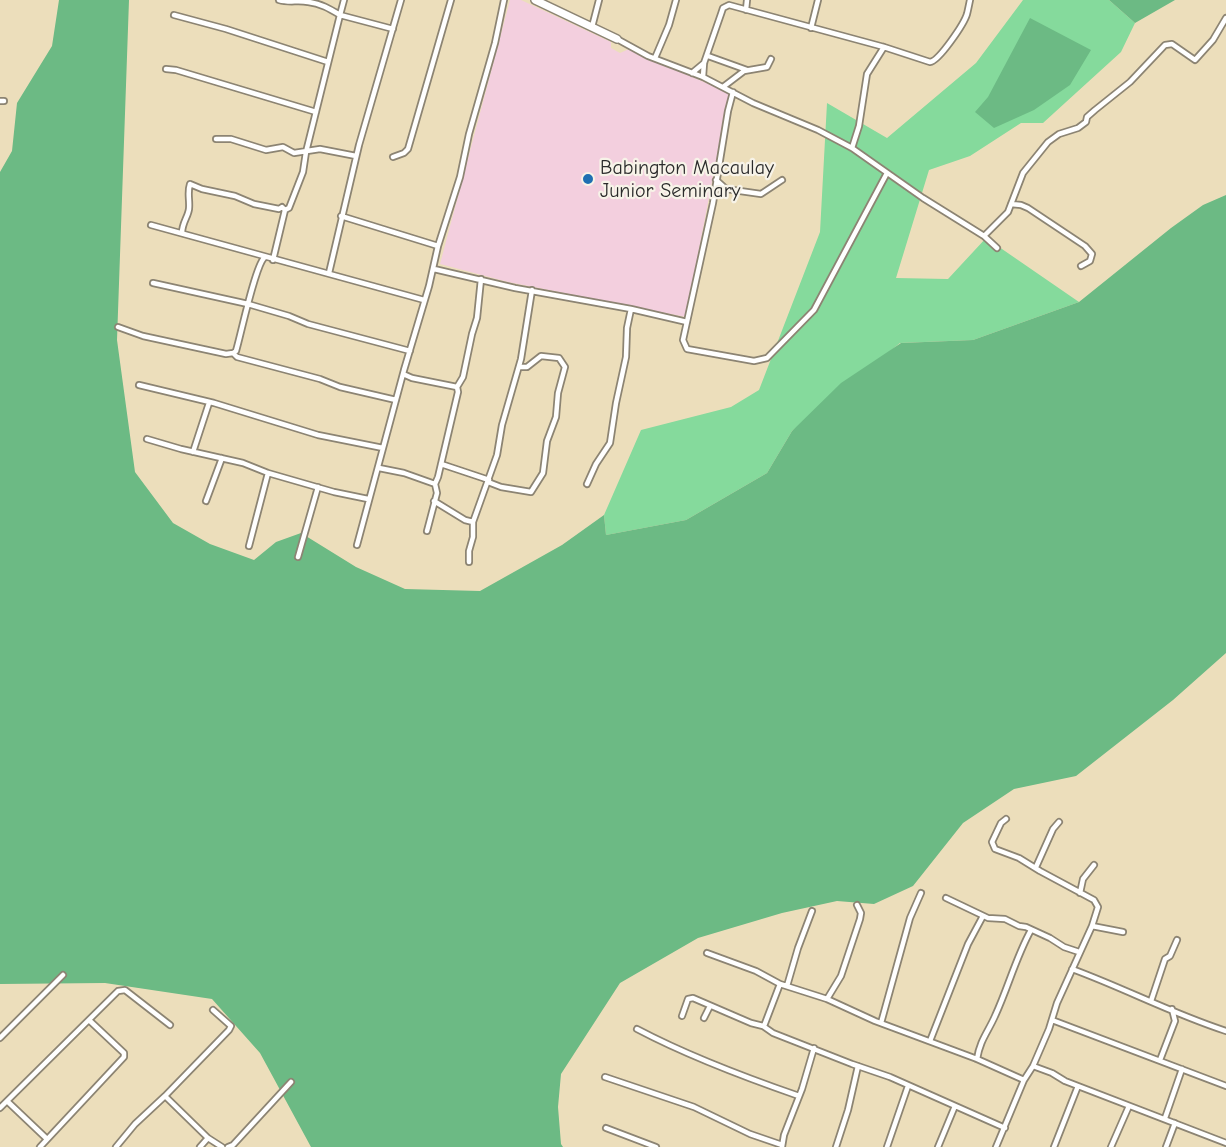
<!DOCTYPE html>
<style>
body{margin:0}
canvas{display:block;background:#ecdebb}
</style>
<canvas width="1226" height="1147"></canvas>
<script>
const ctx = document.querySelector('canvas').getContext('2d');
ctx.lineJoin = 'round';
function paint(path, color) { ctx.fillStyle = color; ctx.fill(path, 'evenodd'); }
function stroke(path, color, width, dash) { ctx.strokeStyle = color; ctx.lineWidth = width; ctx.lineCap = dash ? 'butt' : 'round'; ctx.setLineDash(dash || []); ctx.stroke(path); }
function label(font, color, halo, rows, align = 'center') {
  ctx.font = font + ' "Comic Neue",sans-serif'; ctx.lineWidth = 4.5; ctx.setLineDash([]); ctx.textBaseline = 'middle'; ctx.strokeStyle = halo; ctx.fillStyle = color; for (const [text, x, y, turn = 0] of rows) {
    ctx.save(); ctx.translate(x, y); ctx.rotate((+turn || 0) * Math.PI / 180); ctx.textAlign = isNaN(turn) ? turn : align; if (halo) ctx.strokeText(text, 0, 0); ctx.fillText(text, 0, 0); ctx.restore();
  }
}
const built = new Path2D(`
 M510,0H521L611,42V48L620,53L629,49L729,93L686,317L508,282L440,264Z`);
const green = new Path2D(`
 M1023,0H1109L1135,23L1121,52L1043,123H1021L970,156L929,170L896,278L948,279L986,238L1079,302L973,340L900,343L792,431L767,473L686,520L606,535L604,515L641,430L731,407L759,390L820,232L827,103L887,138L976,63Z`);
const forest = new Path2D(`
 M59,0H129L117,340L135,472L173,523L210,544L254,560L276,542L301,533L356,567L405,589L480,591L562,545L604,515L606,535L686,520L767,473L792,431L841,383L901,343L973,340L1079,302L1171,228L1203,205L1226,195V653L1173,700L1076,776L1014,789L963,823L913,886L874,904L837,901L782,913L698,938L620,983L561,1074L558,1107L561,1144L563,1147H311L260,1053L212,999L105,983L0,984V172L12,151L17,103L52,46Z
 M1109,0H1175L1135,23Z
 M1030,18L1091,50L1070,85L1034,110L994,128L975,112L988,97Z`);
const street = new Path2D(`
 M279,0C289,3 298,0 308,2C320,3 330,9 340,15L344,0
 M746,10L747,0
 M174,15L226,29L328,62
 M592,27L599,0
 M811,28L818,0
 M617,39L648,56L703,77L753,103L818,130L852,148L923,198L984,236L997,248
 M708,56L747,70
 M655,58L669,25L676,0
 M166,69L176,70L316,112
 M692,73L704,63
 M703,77L704,63L721,14L723,8L729,5L884,47L930,62C939,61 964,24 967,14C968,10 969,5 970,0
 M723,87L744,71L767,67L771,59
 M733,92L728,111L713,203L683,340L687,349L754,361L767,358L814,310L887,173
 M0,101H4
 M216,139H231L266,150L283,147L294,153L320,149L356,156
 M852,148L859,126L867,74L884,47
 M393,157L404,153L408,149L451,0
 M716,180L726,189L761,194L782,180
 M1011,204L1021,205L1028,208L1085,246L1092,254L1090,261L1081,266
 M341,216L438,246
 M151,225L424,300
 M182,233C182,223 188,217 189,209C190,200 187,193 190,184L202,189L235,196L254,204L279,209L282,207L285,210
 M984,236L1008,212L1023,173L1048,142L1059,134L1078,128L1086,122L1087,117L1095,110L1130,82L1165,45L1172,44L1195,60L1213,40L1226,18
 M264,258C255,267 241,334 236,351L233,353L237,357L320,379L340,387L396,400
 M273,260L285,210L289,208L303,172L306,152L340,15L393,29
 M434,269L515,288L631,309L687,322
 M329,273L359,145L401,0
 M153,283L248,304L289,316L308,324L410,351
 M118,327L143,336L226,354L233,353
 M403,374L412,378L457,387
 M139,385L214,403L318,435L383,448
 M147,439L181,449L243,463L268,473L334,492L368,499
 M193,452L209,403
 M441,464L489,480
 M379,468L404,473L435,484
 M488,482L501,487L531,492L543,473L547,441L556,417L558,393L565,367L559,358L541,356L527,367H519
 M587,484L596,464L610,443L616,403L626,357L627,328L631,309
 M206,501L222,458
 M434,501L465,520L473,522
 M427,531L437,493L435,484L438,477L458,392L457,387L463,377L472,334L477,318L481,279
 M357,545L404,370L429,286L438,246L460,177L469,134L495,43L504,0
 M249,546L268,473
 M298,557L318,487
 M469,562V551L473,537V522L497,455L502,425L521,359L532,290
 M1036,867L1053,829L1059,822
 M1080,893L1083,879L1094,865
 M946,898L988,918L1005,919L1019,926L1026,927L1050,938L1064,947L1079,952
 M1092,926L1123,932
 M707,953L756,971L780,984L827,999L875,1021L977,1059L1024,1080
 M1072,969C1124,988 1173,1014 1226,1031
 M787,986L798,948L812,911
 M827,999L841,976L860,919L861,913L857,905
 M1151,1001L1165,959L1170,956L1177,940
 M682,1016L688,999L693,998L751,1023L763,1026L773,1033L852,1064L890,1077L1005,1128
 M704,1018L710,1006
 M1052,1020L1226,1086
 M881,1023L910,918L921,893
 M764,1026L780,984
 M637,1029C688,1056 744,1077 799,1096
 M0,1038L63,975
 M930,1041L968,944L983,916
 M977,1059C980,1040 988,1032 995,1016C1008,988 1016,957 1031,930
 M1160,1060L1175,1021L1172,1009
 M1033,1066L1052,1073L1065,1081L1226,1143
 M605,1077L694,1107L750,1134L782,1145
 M165,1096L208,1138
 M7,1101L47,1139
 M0,1108L118,991L125,990L170,1025
 M1165,1118L1182,1069
 M606,1128L656,1147
 M40,1147L124,1057V1053L90,1021
 M116,1147L135,1124L165,1096L229,1030L231,1026L213,1010
 M200,1147L208,1138L222,1147
 M228,1147L233,1145L291,1082
 M782,1147L784,1135L802,1089L814,1048
 M836,1147L848,1110L858,1066
 M887,1147L908,1086
 M938,1147L955,1106
 M996,1147L1024,1080L1033,1066L1049,1029L1057,1003L1092,926L1098,907L1094,900L1040,871L1019,858L995,849L992,842L1001,823L1006,819
 M1054,1147L1078,1086
 M1111,1147L1129,1106
 M1166,1147L1175,1123`);
const secondary = new Path2D(`
 M535,0L617,39`);
const markers = [
 [588,179,6,"#1f6fb2"]
];
const poiNames = [
 ["Babington Macaulay",600,168],
 ["Junior Seminary",600,191]
];
paint(built, '#f3cfde');
paint(green, '#85da9c');
paint(forest, '#6cba84');
stroke(street, '#8c8473', 8);
stroke(secondary, '#8c8473', 10);
stroke(street, '#fff', 4.5);
stroke(secondary, '#fff', 7);
for (const [x, y, r, color] of markers) { const dot = new Path2D(); dot.arc(x, y, r, 0, 2 * Math.PI); ctx.fillStyle = color; ctx.fill(dot); stroke(dot, '#f7f3e8', 2); }
label('20px', '#2b2b2b', '#f7f3e8', poiNames, 'left');
</script>
